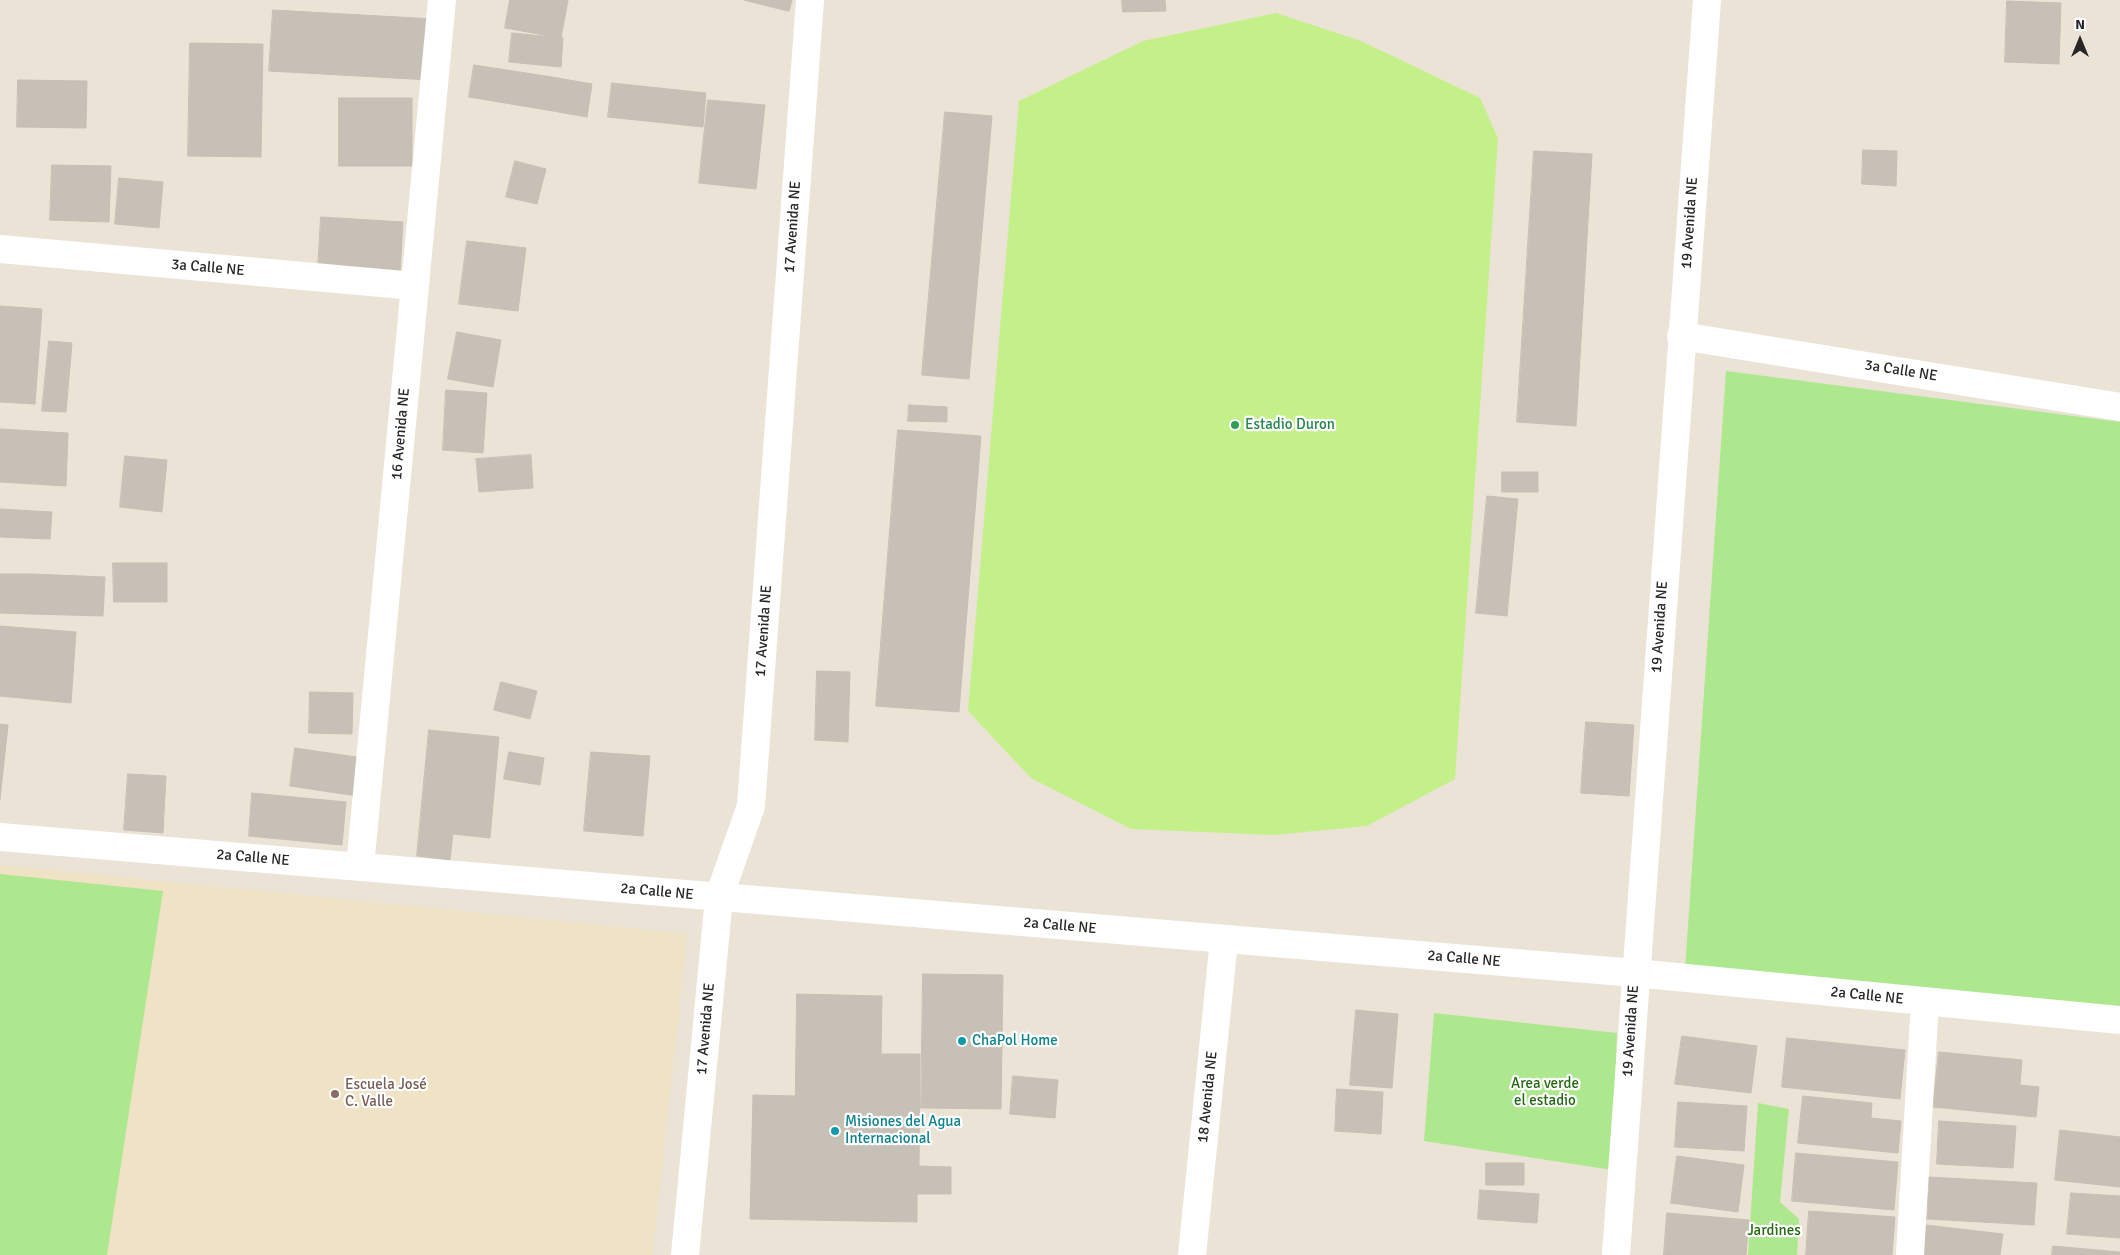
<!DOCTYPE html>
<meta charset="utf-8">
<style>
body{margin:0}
#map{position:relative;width:2120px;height:1255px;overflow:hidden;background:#ece3d7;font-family:Signika,sans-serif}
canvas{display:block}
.north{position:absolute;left:2055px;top:15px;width:50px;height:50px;-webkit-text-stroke:4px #fff;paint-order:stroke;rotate:0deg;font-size:14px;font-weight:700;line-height:20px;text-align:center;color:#272727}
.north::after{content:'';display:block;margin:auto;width:18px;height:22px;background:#272727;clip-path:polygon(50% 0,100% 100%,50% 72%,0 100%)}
</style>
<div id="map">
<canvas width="2120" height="1255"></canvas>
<div class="north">N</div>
</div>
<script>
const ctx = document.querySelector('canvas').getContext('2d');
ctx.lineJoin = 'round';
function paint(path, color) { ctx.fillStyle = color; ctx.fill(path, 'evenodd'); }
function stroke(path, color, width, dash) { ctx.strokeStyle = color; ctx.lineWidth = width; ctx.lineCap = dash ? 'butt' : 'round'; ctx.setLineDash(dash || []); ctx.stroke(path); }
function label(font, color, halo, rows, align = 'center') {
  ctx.font = font + ' Signika,sans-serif'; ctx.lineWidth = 4.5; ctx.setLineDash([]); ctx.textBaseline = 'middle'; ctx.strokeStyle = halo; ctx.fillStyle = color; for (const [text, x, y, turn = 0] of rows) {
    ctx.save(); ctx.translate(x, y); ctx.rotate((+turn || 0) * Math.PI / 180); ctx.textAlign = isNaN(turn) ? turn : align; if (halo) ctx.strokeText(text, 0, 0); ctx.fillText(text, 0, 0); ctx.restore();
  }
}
const education = new Path2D(`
 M0,865L687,934L652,1255H0Z`);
const green = new Path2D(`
 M1726,371L2120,422V1013L1685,969Z
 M0,874L163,891L107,1255H0Z
 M1434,1013L1617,1033L1612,1170L1424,1141Z
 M1758,1103L1789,1109L1780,1202L1799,1219L1797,1255H1748Z`);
const pitch = new Path2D(`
 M1276,13L1361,41L1480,98L1498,138L1455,779L1367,826L1274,835L1131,829L1031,778L968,711L1019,101L1143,41Z`);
const building = new Path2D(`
 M510,0H568L561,38L505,28Z
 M744,0H792L789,11Z
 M1122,0H1165L1166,11L1123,12Z
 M2007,1L2061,3L2059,64L2005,62Z
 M273,10L434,19L430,80L269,71Z
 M512,33L563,38L561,67L509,62Z
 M190,43L263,44L261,157L188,156Z
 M474,65L552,77L547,110L469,97Z
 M552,77L592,84L587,117L547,110Z
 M18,80L87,81L86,128L17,127Z
 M612,83L706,93L703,127L608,117Z
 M339,98H412V166H339Z
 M708,100L765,105L756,189L699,183Z
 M945,112L992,116L969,379L922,375Z
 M1863,150L1897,151L1896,186L1862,184Z
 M1534,151L1592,154L1576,426L1517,422Z
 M515,161L546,169L537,204L506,197Z
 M52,165L111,166L109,222L50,220Z
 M119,178L163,182L159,228L115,224Z
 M321,217L403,222L400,273L318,268Z
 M467,241L526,248L518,311L459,304Z
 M0,306L42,309L35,404L0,402Z
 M457,332L501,340L493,387L448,379Z
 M49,341L72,343L66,412L42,411Z
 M446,390L487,393L483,453L443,450Z
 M909,405L947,407V422L908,421Z
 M0,429L68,433L66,486L0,482Z
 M898,430L981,436L959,712L876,706Z
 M531,455L533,488L479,492L476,459Z
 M125,456L167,460L162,512L120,507Z
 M1502,472H1538V492H1502Z
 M1487,496L1518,499L1507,616L1476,613Z
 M0,509L52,512L50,539L0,537Z
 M113,563H167V602H114Z
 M0,574H32L31,614L0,613Z
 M32,574L105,577L103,616L31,614Z
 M0,626L76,632L71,703L0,696Z
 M817,671L850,672L848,742L815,740Z
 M501,682L537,691L530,719L494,710Z
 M310,692L353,693L352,734L309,733Z
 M1586,722L1634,725L1629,796L1581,793Z
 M0,724L8,725L0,799Z
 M429,730L499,737L490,838L453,834L450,860L417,856Z
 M295,748L363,758L357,796L290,786Z
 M509,752L544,758L540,785L504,779Z
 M591,752L650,756L643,836L584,831Z
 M128,774L166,776L163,833L124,830Z
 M252,793L346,802L342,845L249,836Z
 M923,974L1003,975L1001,1109L921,1108Z
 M797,994L882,996L881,1054H920L919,1166L951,1167V1194H917V1222L750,1219L753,1095L795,1096Z
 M1356,1010L1398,1014L1392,1088L1350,1085Z
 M1682,1036L1757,1046L1751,1093L1675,1084Z
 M1787,1038L1905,1050L1900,1099L1782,1087Z
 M1939,1052L2022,1060L2020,1085L2039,1087L2036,1117L1933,1107Z
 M1013,1076L1058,1080L1055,1118L1010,1114Z
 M1337,1089L1383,1092L1381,1134L1335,1131Z
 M1803,1096L1872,1103L1871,1118L1901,1121L1898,1153L1798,1143Z
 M1678,1102L1747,1106L1744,1151L1675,1147Z
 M1939,1121L2016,1126L2013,1168L1937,1164Z
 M2060,1130L2120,1137V1187L2055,1180Z
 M1796,1153L1898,1162L1894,1210L1792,1201Z
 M1677,1156L1744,1165L1738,1212L1671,1203Z
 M1486,1163H1524V1185H1486Z
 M1929,1177L2037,1183L2034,1225L1927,1219Z
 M1480,1190L1539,1194L1537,1223L1478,1219Z
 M2071,1193L2120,1196V1238L2067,1234Z
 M1809,1211L1895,1217L1892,1255H1806Z
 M1667,1213L1749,1220L1746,1255H1664Z
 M1926,1225L2003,1234L2000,1255H1923Z
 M2053,1246L2120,1252V1255H2052Z`);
const minor = new Path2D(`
 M0,249L415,286
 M1681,336L2120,407
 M0,837L1635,973L2120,1020
 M360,867L442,0
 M685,1255L719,897L751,806L810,0
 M1192,1255L1224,940
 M1616,1255L1707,0
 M1910,1255L1925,1001`);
const markers = [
 [1235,425,5,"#2e9e5b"],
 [962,1041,5,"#0f9aa8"],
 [335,1094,5,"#8d6e63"],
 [835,1131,5,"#0f9aa8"]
];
const streetNames = [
 ["19 Avenida NE",1690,223,-86],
 ["17 Avenida NE",793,227,-86],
 ["3a Calle NE",208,268,5],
 ["3a Calle NE",1901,371,9],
 ["16 Avenida NE",401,434,-85],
 ["19 Avenida NE",1660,627,-86],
 ["17 Avenida NE",764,631,-86],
 ["2a Calle NE",253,858,5],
 ["2a Calle NE",657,892,5],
 ["2a Calle NE",1060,926,5],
 ["2a Calle NE",1464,959,5],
 ["2a Calle NE",1867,996,6],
 ["17 Avenida NE",706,1029,-85],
 ["19 Avenida NE",1631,1031,-86],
 ["18 Avenida NE",1208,1097,-84]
];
const leisureNames = [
 ["Estadio Duron",1245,425]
];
const cultureNames = [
 ["ChaPol Home",972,1041],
 ["Misiones del Agua",845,1122],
 ["Internacional",845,1139]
];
const parkNames = [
 ["Area verde",1545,1084],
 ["el estadio",1545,1101],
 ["Jardines",1774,1231]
];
const educationNames = [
 ["Escuela José",345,1085],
 ["C. Valle",345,1102]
];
paint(education, '#efe2c5');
paint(green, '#ade88e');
paint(pitch, '#c4f089');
paint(building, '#c7c0b7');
stroke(building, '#c7bfb1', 1);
stroke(minor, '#fff', 28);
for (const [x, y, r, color] of markers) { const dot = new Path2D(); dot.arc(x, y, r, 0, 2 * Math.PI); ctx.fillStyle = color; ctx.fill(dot); stroke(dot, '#fff', 2); }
label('15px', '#272727', '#fff', streetNames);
label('15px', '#27864d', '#fff', leisureNames, 'left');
label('15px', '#0d838f', '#fff', cultureNames, 'left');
label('15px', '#256913', '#fff', parkNames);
label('15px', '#785e54', '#fff', educationNames, 'left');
</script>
